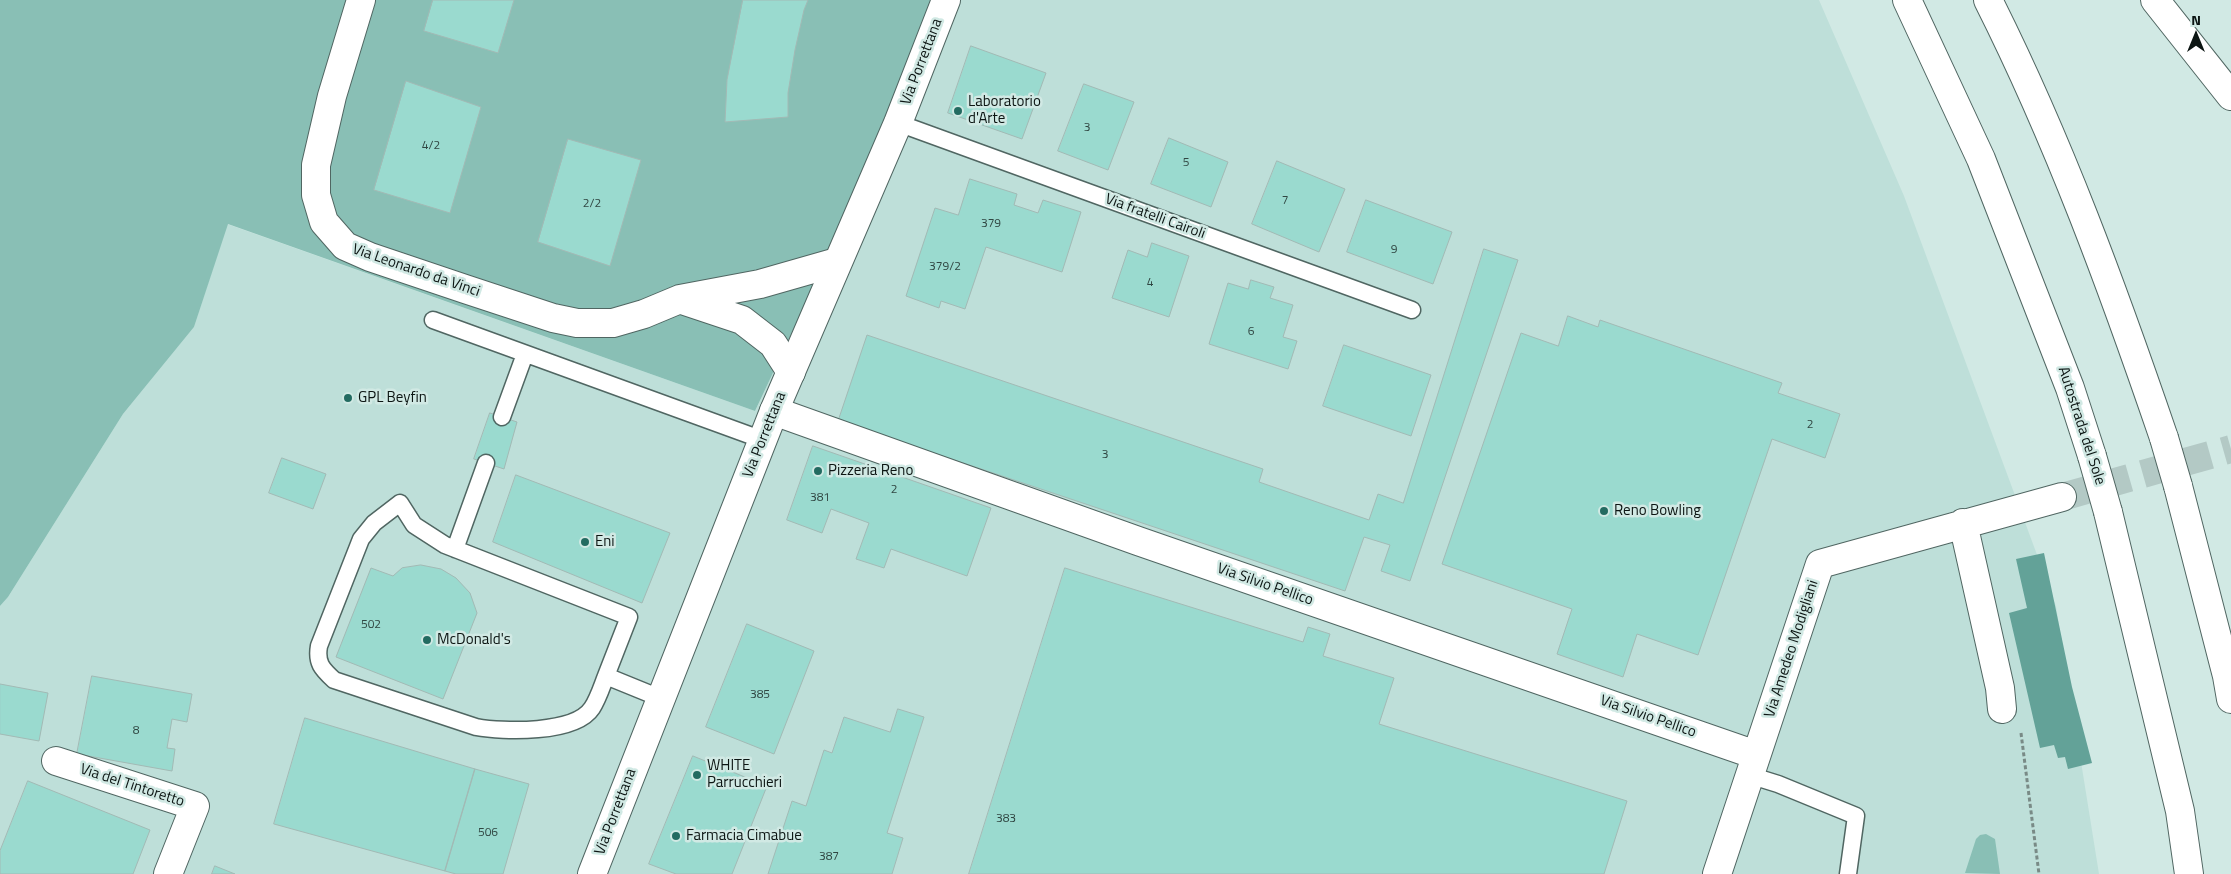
<!DOCTYPE html>
<style>
body{margin:0}
#map{position:relative;width:2231px;height:874px;overflow:hidden;background:#d1e9e4;font-family:"Titillium Web",sans-serif}
canvas{display:block}
.north{position:absolute;left:2171px;top:10px;width:50px;height:50px;-webkit-text-stroke:4px #d1e9e4;paint-order:stroke;rotate:0deg;font-size:14px;font-weight:700;line-height:20px;text-align:center;color:#0c1513}
.north::after{content:'';display:block;margin:auto;width:18px;height:22px;background:#0c1513;clip-path:polygon(50% 0,100% 100%,50% 72%,0 100%)}
</style>
<div id="map">
<canvas width="2231" height="874"></canvas>
<div class="north">N</div>
</div>
<script>
const ctx = document.querySelector('canvas').getContext('2d');
ctx.lineJoin = 'round';
function paint(path, color) { ctx.fillStyle = color; ctx.fill(path, 'evenodd'); }
function stroke(path, color, width, dash) { ctx.strokeStyle = color; ctx.lineWidth = width; ctx.lineCap = dash ? 'butt' : 'round'; ctx.setLineDash(dash || []); ctx.stroke(path); }
function label(font, color, halo, rows, align = 'center') {
  ctx.font = font + ' "Titillium Web",sans-serif'; ctx.lineWidth = 5; ctx.setLineDash([]); ctx.textBaseline = 'middle'; ctx.strokeStyle = halo; ctx.fillStyle = color; for (const [text, x, y, turn = 0] of rows) {
    ctx.save(); ctx.translate(x, y); ctx.rotate((+turn || 0) * Math.PI / 180); ctx.textAlign = isNaN(turn) ? turn : align; if (halo) ctx.strokeText(text, 0, 0); ctx.fillText(text, 0, 0); ctx.restore();
  }
}
const built = new Path2D(`
 M933,0H1819L1904,196L2056,606L2099,874H0V606L8,597L123,414L194,327L227,224L755,411L838,235Z`);
const green = new Path2D(`
 M0,0H933L838,235L755,411L228,224L194,327L123,414L8,597L0,606Z
 M1986,834L1995,839L2000,874L1965,873L1976,839L1980,835Z`);
const water = new Path2D(`
 M2044,553L2072,687L2092,763L2068,769L2065,757L2058,758L2054,745L2040,748L2009,613L2027,608L2016,559Z`);
const building = new Path2D(`
 M433,0H514L498,53L424,31Z
 M743,0H808L804,10L795,50L788,93V117L725,122L727,80Z
 M971,46L1046,73L1022,139L948,113Z
 M406,81L481,107L450,213L374,190Z
 M1084,84L1134,102L1108,170L1058,151Z
 M1169,138L1228,162L1211,207L1151,184Z
 M568,139L641,160L610,266L538,242Z
 M1277,161L1345,189L1319,252L1252,224Z
 M970,179L1017,194L1014,205L1038,213L1043,200L1081,212L1062,272L986,247L965,309L941,301L939,308L906,296L935,208L958,215Z
 M1366,200L1452,232L1433,284L1347,252Z
 M1152,243L1189,256L1169,317L1112,298L1128,250L1147,257Z
 M1484,249L1518,260L1410,581L1381,571L1390,545L1364,537L1345,591L838,421L867,335L1263,469L1259,482L1369,520L1378,494L1403,503Z
 M1251,280L1274,287L1270,298L1293,305L1283,337L1297,341L1288,369L1209,344L1228,283L1248,289Z
 M1568,316L1598,327L1600,320L1782,383L1778,393L1840,414L1825,458L1772,439L1698,655L1637,634L1623,677L1557,654L1572,609L1442,564L1521,333L1558,346Z
 M1344,345L1431,375L1411,436L1323,406Z
 M490,413L517,422L504,469L474,459Z
 M813,446L991,508L967,576L891,549L884,568L856,559L869,523L831,509L822,533L787,520Z
 M282,458L326,474L313,509L269,493Z
 M516,475L670,533L642,603L493,542Z
 M421,565L441,569L456,578L470,593L477,613L443,699L336,657L371,568L393,576L402,568Z
 M1065,568L1303,642L1308,627L1330,634L1323,656L1394,678L1379,724L1627,801L1604,874H969Z
 M747,624L814,651L774,754L706,727Z
 M92,676L192,694L187,722L172,719L167,748L175,749L172,771L77,754Z
 M0,684L48,693L39,741L0,734Z
 M898,709L924,717L887,833L903,838L892,874H768L792,801L806,806L824,750L832,753L844,717L890,732Z
 M305,718L475,769L445,871L274,824Z
 M693,756L767,786L732,874H676L649,864Z
 M475,769L529,784L503,874H456L445,871Z
 M28,781L150,830L133,874H0V851Z
 M215,866L235,874H212Z`);
const minorTunnel = new Path2D(`
 M2062,497L2231,449`);
const path = new Path2D(`
 M2021,733L2039,874`);
const service = new Path2D(`
 M898,123L1412,310
 M433,320L763,440
 M502,417L525,354
 M455,549L486,463
 M606,676L629,617L445,545L414,525L400,503L374,523L361,539L319,646C316,663 322,669 334,680L476,727C503,732 575,734 592,708C598,699 602,686 606,676L660,698
 M1749,775L1778,784L1856,816L1848,874`);
const minor = new Path2D(`
 M361,0L332,96L316,165V195L324,222L345,246L370,257L465,289L553,318L577,323H613L644,314L680,299L760,284L837,262
 M2155,0L2231,96
 M682,300L742,320L773,344L791,372
 M774,411L1138,541L1756,755
 M1963,523L2000,688L2002,709
 M56,761L195,806L168,874
 M1717,874L1820,564L2062,497`);
const primary = new Path2D(`
 M592,874L774,411L898,123L946,0`);
const motorway = new Path2D(`
 M1907,0L1981,159L2070,388L2092,456
 M1988,0C2059,141 2113,289 2164,438
 M2178,486L2227,676L2231,699
 M2108,512L2180,811L2189,874`);
const motorwayBridge = new Path2D(`
 M2164,438L2178,486
 M2092,456L2108,512`);
const markers = [
 [958,111,5,"#236b61"],
 [348,398,5,"#236b61"],
 [818,471,5,"#236b61"],
 [1604,511,5,"#236b61"],
 [585,542,5,"#236b61"],
 [427,640,5,"#236b61"],
 [697,775,5,"#236b61"],
 [676,836,5,"#236b61"]
];
const numberNames = [
 ["3",1087,128],
 ["4/2",431,146],
 ["5",1186,163],
 ["7",1285,201],
 ["2/2",592,204],
 ["379",991,224],
 ["9",1394,250],
 ["379/2",945,267],
 ["4",1150,283],
 ["6",1251,332],
 ["2",1810,425],
 ["3",1105,455],
 ["2",894,490],
 ["381",820,498],
 ["502",371,625],
 ["385",760,695],
 ["8",136,731],
 ["383",1006,819],
 ["506",488,833],
 ["387",829,857]
];
const streetNames = [
 ["Via Porrettana",922,62,-69],
 ["Via fratelli Cairoli",1155,217,20],
 ["Via Leonardo da Vinci",416,271,19],
 ["Autostrada del Sole",2081,426,72],
 ["Via Porrettana",765,435,-68],
 ["Via Silvio Pellico",1265,585,19],
 ["Via Amedeo Modigliani",1792,649,-72],
 ["Via Silvio Pellico",1648,717,19],
 ["Via del Tintoretto",132,786,18],
 ["Via Porrettana",616,812,-69]
];
const poiNames = [
 ["Laboratorio",968,102],
 ["d'Arte",968,119],
 ["GPL Beyfin",358,398],
 ["Pizzeria Reno",828,471],
 ["Reno Bowling",1614,511],
 ["Eni",595,542],
 ["McDonald's",437,640],
 ["WHITE",707,766],
 ["Parrucchieri",707,783],
 ["Farmacia Cimabue",686,836]
];
paint(built, '#bedfd9');
paint(green, '#89bfb5');
paint(water, '#63a298');
paint(building, '#9adacf');
stroke(building, '#a2bab5', 1);
stroke(minorTunnel, '#b3c9c5', 28, [28, 14]);
stroke(service, '#506662', 19);
stroke(minor, '#506662', 30);
stroke(primary, '#506662', 30);
stroke(motorway, '#506662', 30);
stroke(path, '#798a86', 3, [4, 2.5]);
stroke(service, '#fff', 16);
stroke(minor, '#fff', 28);
stroke(primary, '#fff', 28);
stroke(motorway, '#fff', 28);
stroke(motorwayBridge, '#506662', 30, []);
stroke(motorwayBridge, '#fff', 28);
for (const [x, y, r, color] of markers) { const dot = new Path2D(); dot.arc(x, y, r, 0, 2 * Math.PI); ctx.fillStyle = color; ctx.fill(dot); stroke(dot, '#d1e9e4', 2); }
label('12px', '#304642', null, numberNames);
label('15px', '#0c1513', '#d1e9e4', streetNames);
label('15px', '#0c1513', '#d1e9e4', poiNames, 'left');
</script>
